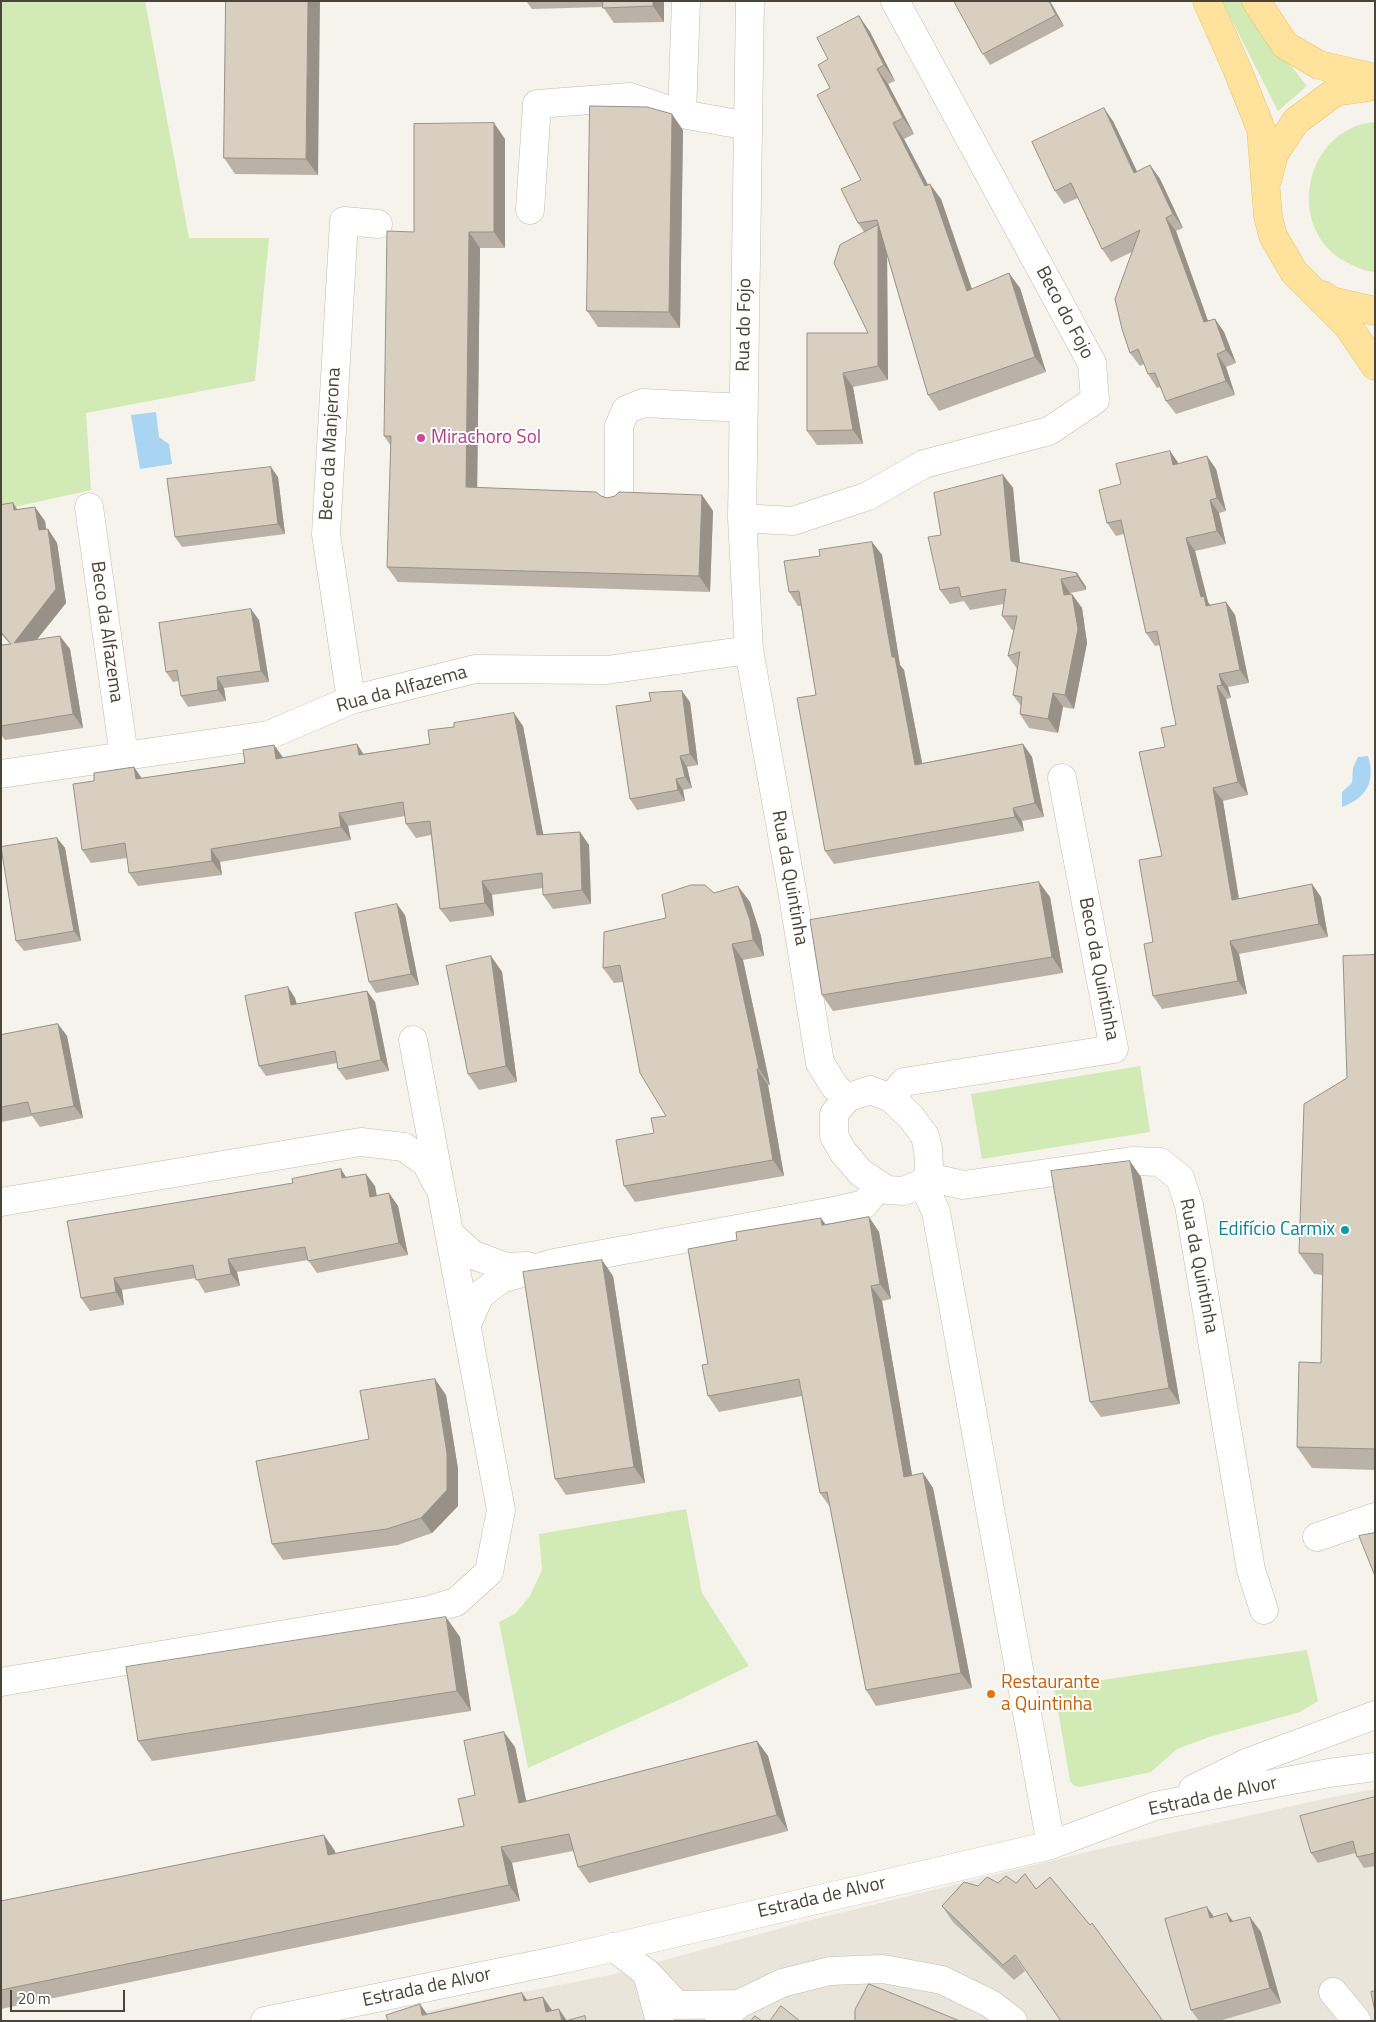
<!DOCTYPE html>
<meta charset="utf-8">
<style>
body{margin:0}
#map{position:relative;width:1376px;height:2022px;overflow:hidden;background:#f6f3ec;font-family:"Titillium Web",sans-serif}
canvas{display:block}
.frame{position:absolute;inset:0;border:2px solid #4b4439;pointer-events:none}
.scale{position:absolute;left:10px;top:1990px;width:115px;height:22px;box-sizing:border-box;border:2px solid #4b4439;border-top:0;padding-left:6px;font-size:15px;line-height:18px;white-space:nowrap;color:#4b4439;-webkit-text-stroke:4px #fff;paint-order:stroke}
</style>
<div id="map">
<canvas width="1376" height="2022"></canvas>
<div class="frame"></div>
<div class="scale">20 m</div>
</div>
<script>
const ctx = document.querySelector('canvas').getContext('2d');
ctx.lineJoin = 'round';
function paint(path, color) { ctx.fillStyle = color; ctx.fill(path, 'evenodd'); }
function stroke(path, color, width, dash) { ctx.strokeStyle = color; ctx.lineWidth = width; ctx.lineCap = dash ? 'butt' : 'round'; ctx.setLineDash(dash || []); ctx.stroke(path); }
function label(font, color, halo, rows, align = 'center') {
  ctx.font = font + ' "Titillium Web",sans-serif'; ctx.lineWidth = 4; ctx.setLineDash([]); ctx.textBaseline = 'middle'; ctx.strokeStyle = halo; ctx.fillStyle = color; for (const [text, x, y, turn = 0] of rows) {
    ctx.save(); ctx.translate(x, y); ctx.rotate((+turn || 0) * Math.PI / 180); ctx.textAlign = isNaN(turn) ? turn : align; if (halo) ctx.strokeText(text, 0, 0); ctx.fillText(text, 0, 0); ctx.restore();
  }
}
const residential = new Path2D(`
 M1375,1789V2021H377L610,1975L803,1922L1091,1851L1328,1798Z`);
const green = new Path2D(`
 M1,1H145L189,238H269L255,381L86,413L91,490L1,510Z
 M1222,1H1241L1307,86L1278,111Z
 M1375,122V272C1363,271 1356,267 1346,262C1284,229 1304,128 1375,122Z
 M1140,1066L1150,1132L982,1159L971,1094Z
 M686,1509L702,1593L749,1666L681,1699L528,1768L499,1622L516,1613L530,1596L542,1570L539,1534Z
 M1307,1650L1318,1701L1300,1712L1209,1737L1177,1749L1151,1772L1080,1787L1075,1786L1070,1781L1054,1687Z`);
const water = new Path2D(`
 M156,412L159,437L169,444L172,464L140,469L131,415Z
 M1368,756C1376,782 1366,798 1342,807V792L1352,783L1353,768L1358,757Z`);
const minor = new Path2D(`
 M750,1L742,518L749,650L793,896L820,1063L835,1087L847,1098
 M682,114L686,1
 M530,210L537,104L630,97L682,114L748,126
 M619,498V426L626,410L643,403L744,408
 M89,507L124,756
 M742,518L793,521L868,496L924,464L1049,431L1095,400L1092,363L895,1
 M351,700L326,534L344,221L378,224
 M1,774L269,735L351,700L475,669L607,670L749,650
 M870,1090L891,1098L911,1117L925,1136L928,1149L929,1165L928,1177L923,1183L904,1191L887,1190L861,1173L843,1152L834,1136V1114L847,1098Z
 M891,1098L904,1082L1114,1049L1062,778
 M928,1177L963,1185L1132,1161L1160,1162L1180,1178L1189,1205L1251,1570L1264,1610
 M923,1183L936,1212L1051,1845
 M1,1202L361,1142L404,1147L426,1163L437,1184
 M450,1234L473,1255L506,1267L527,1266
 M467,1324L480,1295L501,1279L554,1263L839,1210L865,1204L879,1185
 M1317,1537L1375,1517
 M1,1682L429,1610L456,1602L489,1572L501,1510L413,1040
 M1193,1789L1246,1763L1375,1715
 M613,1947L647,1973L677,2005L739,2004
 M648,1977L660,2021
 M1333,1992L1357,2021
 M265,2021L564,1959L1051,1845L1155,1806L1329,1773L1375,1767
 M719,2021L739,2004L782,1983L830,1971L883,1969L942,1980L991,2004L1013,2021`);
const major = new Path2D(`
 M1207,1L1237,69L1261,129L1268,216L1273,236L1294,272L1348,326L1375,366
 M1256,1L1285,45L1319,65L1375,78
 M1268,178L1274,154L1296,121L1335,92L1375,86
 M1323,295L1331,301L1375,311`);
const wall = new Path2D(`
 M226,1L318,175L235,174L224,158Z
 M526,1H664V22L614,23L603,7L532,9Z
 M1050,1L1064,26L990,65L983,54Z
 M859,16L870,32L895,81L888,84L914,134L904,139L928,185L941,199L972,289L1020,288L1046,372L939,411L928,395L887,255L888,380L853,387L863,444L817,445L807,431L868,333L864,232L858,223L861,180L830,88L828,59Z
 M1113,121L1137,172L1150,165L1160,179L1183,228L1176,231L1208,321L1215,319L1224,332L1236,363L1226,367L1235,395L1176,414L1166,401L1160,387L1157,388L1148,374L1144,364L1140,366L1130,353L1132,252L1111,262L1102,249L1078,198L1064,204L1055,191Z
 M683,130L680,328L598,327L587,311Z
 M505,139V248H480L477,487L601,496L607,498L702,495L713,511L710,592L398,582L387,567L391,446L384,436L414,232Z
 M1170,451L1178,463L1216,469L1226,511L1219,513L1226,544L1195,551L1208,602L1210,605L1226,602L1235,615L1249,683L1228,687L1231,698L1226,699L1248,795L1223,801L1239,898L1321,897L1328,937L1239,954L1247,994L1162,1009L1153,996V942L1162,856L1165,747L1176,725L1160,645L1155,646L1146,633L1124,534L1116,536L1107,523L1121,484Z
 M1003,475L1013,488L1020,562L1077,573L1086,587V590L1070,593L1071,594L1082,608L1087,643L1074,709L1063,707L1058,733L1029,728L1020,714L1021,706L1013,695L1017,669L1008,656L1014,630H1012L1002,616L1004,604L970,610L964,601L950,604L940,590L941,535Z
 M278,477L285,534L182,547L175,537Z
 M13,503L18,510L45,521L46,529H48L57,543L66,603L37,639L70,649L83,728L5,740L1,735V645L10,644L1,634V505Z
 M872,542L882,555L900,665L904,670L922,763L1023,744L1032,757L1044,817L1022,821L1024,831L834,864L825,851L816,695L801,606H798L789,592L820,556Z
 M259,620L269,682L224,688L226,701L188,707L181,696L179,681L173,682L166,672Z
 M690,702L698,765L687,767L692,788L683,790L685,801L637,810L630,799Z
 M523,726L543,835L580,832L589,845L591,904L553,909L543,895V888L492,895L494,916L450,922L440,909L431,835L416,838L406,824L405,816L348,826L351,840L220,862L222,875L138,886L129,873L127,858L91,863L82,850L142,778L245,763L274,745L283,757L364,754L430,744Z
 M57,838L65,848L81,941L24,951L16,941Z
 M714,893L750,902L761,936L764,956L743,960L770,1085H768L784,1176L635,1202L624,1186L654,1133L666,1116L623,982L614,983L603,968L666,918Z
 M1050,897L1063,973L833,1011L822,995Z
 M405,915L419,985L376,993L369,982Z
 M1375,955V1470L1312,1468L1297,1447L1321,1363L1322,1275L1314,1274L1299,1253L1347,1078Z
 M491,956L502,972L517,1082L479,1090L468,1074Z
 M288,987L295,998L297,1004L367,991L375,1002L389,1071L346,1080L338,1069L337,1063L266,1076L259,1066Z
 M58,1024L67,1036L83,1118L40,1127L32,1116L1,1122V1035Z
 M347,1177L375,1186L377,1196L389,1193L398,1206L408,1255L317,1273L308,1260L237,1272L240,1286L205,1293L196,1278L122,1290L124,1305L90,1311L81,1298L67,1221Z
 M1141,1177L1180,1404L1101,1417L1090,1402Z
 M869,1217L879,1232L891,1299L882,1301L912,1476L923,1473L933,1488L972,1688L876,1706L866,1690L830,1507L820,1493L802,1396L719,1412L708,1396V1364L826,1224Z
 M613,1276L645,1483L566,1495L555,1479Z
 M446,1395L458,1469V1506L432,1533L398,1545L283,1560L272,1544L369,1439Z
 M460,1637L471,1711L152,1761L138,1741Z
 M757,1741L768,1756L788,1831L589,1883L578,1867L573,1851L512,1863L520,1901L1,2009V1901L335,1851V1854L464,1826L475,1795L515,1747L526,1801Z
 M1375,1797V1866L1364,1868L1357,1857L1355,1853L1318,1863L1311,1853Z
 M964,1882L1025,1971L1014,1980L953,1922L942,1906Z
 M1207,1907L1213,1917L1227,1913L1233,1921L1261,1932L1281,2003L1219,2021H1199L1191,2010Z`);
const shadedWall = new Path2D(`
 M308,1H320L318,175L306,159Z
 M653,1H664V22L653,6Z
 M1049,1H1050L1064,26L1056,15Z
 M859,16L870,32L895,81L884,65Z
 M877,69L888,84L914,134L903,118Z
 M1104,108L1113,121L1144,186L1134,173Z
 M672,114L683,130L680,328L669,312Z
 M494,123L505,139V248L494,232Z
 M893,123L904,139L935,198L930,184L941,199L978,307L967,291L925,186Z
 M1150,165L1160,179L1183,228L1173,214Z
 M1166,218L1176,231L1213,335L1204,322Z
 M878,225L887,239L888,380L878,366Z
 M469,232L480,248L477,503L466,487Z
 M1009,273L1020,288L1046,372L1035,357Z
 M1215,319L1224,332L1236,363L1226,350Z
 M1217,354L1226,367L1235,395L1226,381Z
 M843,373L853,387L863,444L853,430Z
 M1170,451L1179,464L1173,465Z
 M1207,456L1216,469L1226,511L1217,498Z
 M271,467L278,477L285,534L278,524Z
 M1003,475L1013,488L1021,575L1011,561Z
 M702,495L713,511L710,592L699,576Z
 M1210,500L1219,513L1226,544L1217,531Z
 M13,503L22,517L14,510Z
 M35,507L45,521L48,544L39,530Z
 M48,529L57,543L66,603L23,657L14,643Z
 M1186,538L1195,551L1208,602L1213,609L1206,606L1201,597Z
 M872,542L882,555L900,665L904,670L925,778L915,765L892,657Z
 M1077,573L1086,587V590L1077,576Z
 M1061,579L1070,593L1073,609L1064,595Z
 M1072,594L1082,608L1087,643L1074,709L1065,695Z
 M1226,602L1235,615L1249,683L1240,670Z
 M251,609L259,620L269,682L261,671Z
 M60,636L70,649L83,728L73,714Z
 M1219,674L1228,687L1231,698L1222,685Z
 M217,677L224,688L226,701L218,690Z
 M1217,686L1226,699L1248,795L1238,782Z
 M682,691L690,702L698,765L690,754Z
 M1053,693L1063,707L1058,733L1048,719Z
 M514,713L523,726L546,849L537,835Z
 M357,744L366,758L359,755Z
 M1023,744L1032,757L1044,817L1035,803Z
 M274,745L283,758L276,759Z
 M680,756L687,767L692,788L685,777Z
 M134,767L143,780L136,779Z
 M676,779L683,790L685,801L678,790Z
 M1213,788L1223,801L1241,913L1232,900Z
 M1013,808L1022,821L1024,831L1015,817Z
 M339,813L348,826L351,840L341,827Z
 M580,832L589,845L591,904L582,890Z
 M57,838L65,848L81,941L74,931Z
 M211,849L220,862L222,875L212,861Z
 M482,881L492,895L494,916L485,903Z
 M1039,882L1050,897L1063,973L1052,957Z
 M1312,884L1321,897L1328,937L1319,924Z
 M738,886L750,902L761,936L764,956L753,940Z
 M397,904L405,915L419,985L411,974Z
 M1230,941L1239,954L1247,994L1238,981Z
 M732,944L743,960L770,1085L759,1069Z
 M491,956L502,972L517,1082L506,1066Z
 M288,987L295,998L299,1016L291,1005Z
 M367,991L375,1002L389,1071L381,1060Z
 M58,1024L67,1036L83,1118L74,1106Z
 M757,1069L768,1085L784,1176L773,1160Z
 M1130,1161L1141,1177L1180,1404L1169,1388Z
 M341,1169L349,1182L342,1178Z
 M366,1174L375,1186L379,1210L370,1197Z
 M389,1193L398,1206L408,1255L399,1243Z
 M869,1217L879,1232L891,1299L880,1284Z
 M821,1218L832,1233L822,1225Z
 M228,1259L237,1272L240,1286L231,1274Z
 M602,1260L613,1276L645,1483L634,1467Z
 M114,1278L122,1290L124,1305L116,1292Z
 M871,1286L882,1301L915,1492L904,1477Z
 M435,1379L446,1395L458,1469V1506L432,1533L421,1518Z
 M923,1473L933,1488L972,1688L961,1673Z
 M446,1617L460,1637L471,1711L457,1691Z
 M504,1732L515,1747L530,1819L519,1803Z
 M757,1741L768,1756L788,1831L777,1815Z
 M324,1835L335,1851L339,1871L328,1855Z
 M501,1847L512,1863L520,1901L509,1885Z
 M1207,1907L1218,1923L1210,1918Z
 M1227,1913L1238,1929L1230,1922Z
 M1250,1917L1261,1932L1281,2003L1270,1988Z
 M522,1993L535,2011L524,2001Z
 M543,1997L556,2016L546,2012Z
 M420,2004L432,2021L422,2015Z
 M559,2009L567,2021H562Z`);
const building = new Path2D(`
 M226,1H308L306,159L224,158Z
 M603,1H653V6L603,8Z
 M954,1H1049L1056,15L983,54Z
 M859,16L884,65L877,69L903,118L893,123L925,186L930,184L967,291L1009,273L1035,357L928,395L877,220L858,223L841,189L861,180L817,95L830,88L818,65L828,59L817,38Z
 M590,106L647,107L672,114L669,312L587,311Z
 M1104,108L1134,173L1150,165L1173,214L1166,218L1204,322L1215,319L1226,350L1217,354L1226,381L1166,401L1155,373L1148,374L1138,349L1130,353L1122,329L1115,299L1140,230L1102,249L1071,183L1055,191L1032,142Z
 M494,123V232H469L466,487L596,492L601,496L607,498L615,496L619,492L702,495L699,576L387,567L391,436H384L387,231L414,232V124Z
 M878,225V366L843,373L853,430L807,431V333H868L834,263L840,245Z
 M1170,451L1173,465L1207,456L1217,498L1210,500L1217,531L1186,538L1201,597L1204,596L1206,606L1226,602L1240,670L1219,674L1222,685L1217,686L1238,782L1213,788L1232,900L1312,884L1319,924L1230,941L1238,981L1153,996L1144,944L1153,942L1139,860L1162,856L1139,752L1165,747L1161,728L1176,725L1157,631L1146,633L1121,520L1107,523L1099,490L1121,484L1116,464Z
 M271,467L278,524L175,537L167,479Z
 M1003,475L1011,561L1077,573V576L1061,579L1064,595L1072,594L1078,629L1065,695L1053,693L1048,719L1020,714L1022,697L1013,695L1020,652L1008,656L1017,616H1002L1006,589L961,597L959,587L940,590L928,537L941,535L934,493Z
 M13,503L14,510L35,507L39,530L48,529L56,589L14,643L60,636L73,714L1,726V645L11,644L1,632V505Z
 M872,542L892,657H895L915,765L1023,744L1035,803L1013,808L1015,817L825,851L797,698L816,695L799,591L789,592L784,561L820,556L819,550Z
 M251,609L261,671L217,677L218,690L181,696L177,670L166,672L159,623Z
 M682,691L690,754L680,756L685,777L676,779L678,790L630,799L616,706L651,701L649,693Z
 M514,713L537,835L580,832L582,890L543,895L542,873L482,881L485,903L440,909L430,821L406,824L403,802L339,813L341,827L211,849L212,861L129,873L125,843L82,850L73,784L94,781V773L134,767L136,779L245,763L243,750L274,745L276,759L357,744L359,755L430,744L428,730L454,727V723Z
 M57,838L74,931L16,941L1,847Z
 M1039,882L1052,957L822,995L810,920Z
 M691,885H705L714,893L738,886L750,920L753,940L732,944L759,1069H757L773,1160L624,1186L616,1140L654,1133L651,1118L666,1116L640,1073L620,965L603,968L604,932L666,918L662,895Z
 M397,904L411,974L369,982L355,913Z
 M1375,955V1449L1297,1447L1299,1362L1321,1363L1323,1254L1299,1253L1304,1104L1347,1078L1343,956Z
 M491,956L506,1066L468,1074L446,966Z
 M288,987L291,1005L367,991L381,1060L338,1069L335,1051L259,1066L245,996Z
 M58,1024L74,1106L31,1114L28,1102L1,1107V1035Z
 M1130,1161L1169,1388L1090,1402L1051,1171Z
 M341,1169L342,1178L366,1174L370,1197L389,1193L399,1243L308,1261L305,1247L228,1259L231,1274L196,1280L193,1265L114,1278L116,1292L81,1298L67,1221L293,1183L292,1179Z
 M869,1217L880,1284L871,1286L904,1477L923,1473L961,1673L866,1690L827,1492L820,1493L799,1379L708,1396L702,1365L708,1364L688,1249L737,1240L736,1232L821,1218L822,1225Z
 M602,1260L634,1467L555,1479L523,1272Z
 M435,1379L447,1453V1490L421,1518L387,1529L272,1544L256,1461L369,1439L360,1391Z
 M1375,1533V1576L1359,1536Z
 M446,1617L457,1691L138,1741L126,1667Z
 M504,1732L519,1803L757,1741L777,1815L578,1867L569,1834L501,1847L509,1885L1,1990V1901L324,1835L328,1855L464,1826L458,1799L475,1795L464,1741Z
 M1375,1797V1853L1357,1857L1353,1841L1311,1853L1300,1816Z
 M1025,1874L1036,1889L1050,1877L1090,1925L1092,1923L1163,2021H1061L1015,1955L1003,1965L942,1906L964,1882L978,1886L987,1877L998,1883L1006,1876L1016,1883Z
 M1207,1907L1210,1918L1227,1913L1230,1922L1250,1917L1270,1988L1191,2010L1165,1919Z
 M869,1984L960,2021H855V2010Z
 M1375,1991V2012L1371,1992Z
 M522,1993L524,2001L543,1997L546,2012L559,2009L562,2021H388L386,2015L420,2004L422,2015Z
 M781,2006L800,2021H770Z
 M585,2016L586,2021H566Z
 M755,2016L762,2021H751Z`);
const markers = [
 [421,438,5,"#d1479c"],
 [1345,1230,5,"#0f9aa8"],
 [991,1694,5,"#e8710a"]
];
const streetNames = [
 ["Beco do Fojo",1064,313,62],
 ["Rua do Fojo",745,325,-89],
 ["Beco da Manjerona",331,444,-87],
 ["Beco da Alfazema",106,632,82],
 ["Rua da Alfazema",402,690,-15],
 ["Rua da Quintinha",789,878,80],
 ["Beco da Quintinha",1098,969,79],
 ["Rua da Quintinha",1198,1266,79],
 ["Estrada de Alvor",1213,1797,-12],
 ["Estrada de Alvor",822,1898,-13],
 ["Estrada de Alvor",427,1988,-12]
];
const hotelNames = [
 ["Mirachoro Sol",431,438]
];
const cultureNames = [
 ["Edifício Carmix",1335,1230]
];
const foodNames = [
 ["Restaurante",1001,1683],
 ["a Quintinha",1001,1705]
];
paint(residential, '#eae5da');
paint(green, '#d2eab5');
paint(water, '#a9d4f2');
stroke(minor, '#c2bbae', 29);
stroke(major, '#e6c16a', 29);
stroke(minor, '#fff', 28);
stroke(major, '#ffe39c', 28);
paint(wall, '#bab2a6');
paint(shadedWall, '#979187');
paint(building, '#d8cfc1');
stroke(building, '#979187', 1);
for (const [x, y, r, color] of markers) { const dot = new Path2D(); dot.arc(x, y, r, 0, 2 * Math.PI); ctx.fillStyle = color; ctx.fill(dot); stroke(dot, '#fff', 2); }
label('19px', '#4b4439', '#fff', streetNames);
label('19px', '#b23c85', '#fff', hotelNames, 'left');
label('19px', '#0d838f', '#fff', cultureNames, 'right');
label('19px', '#c56008', '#fff', foodNames, 'left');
</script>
